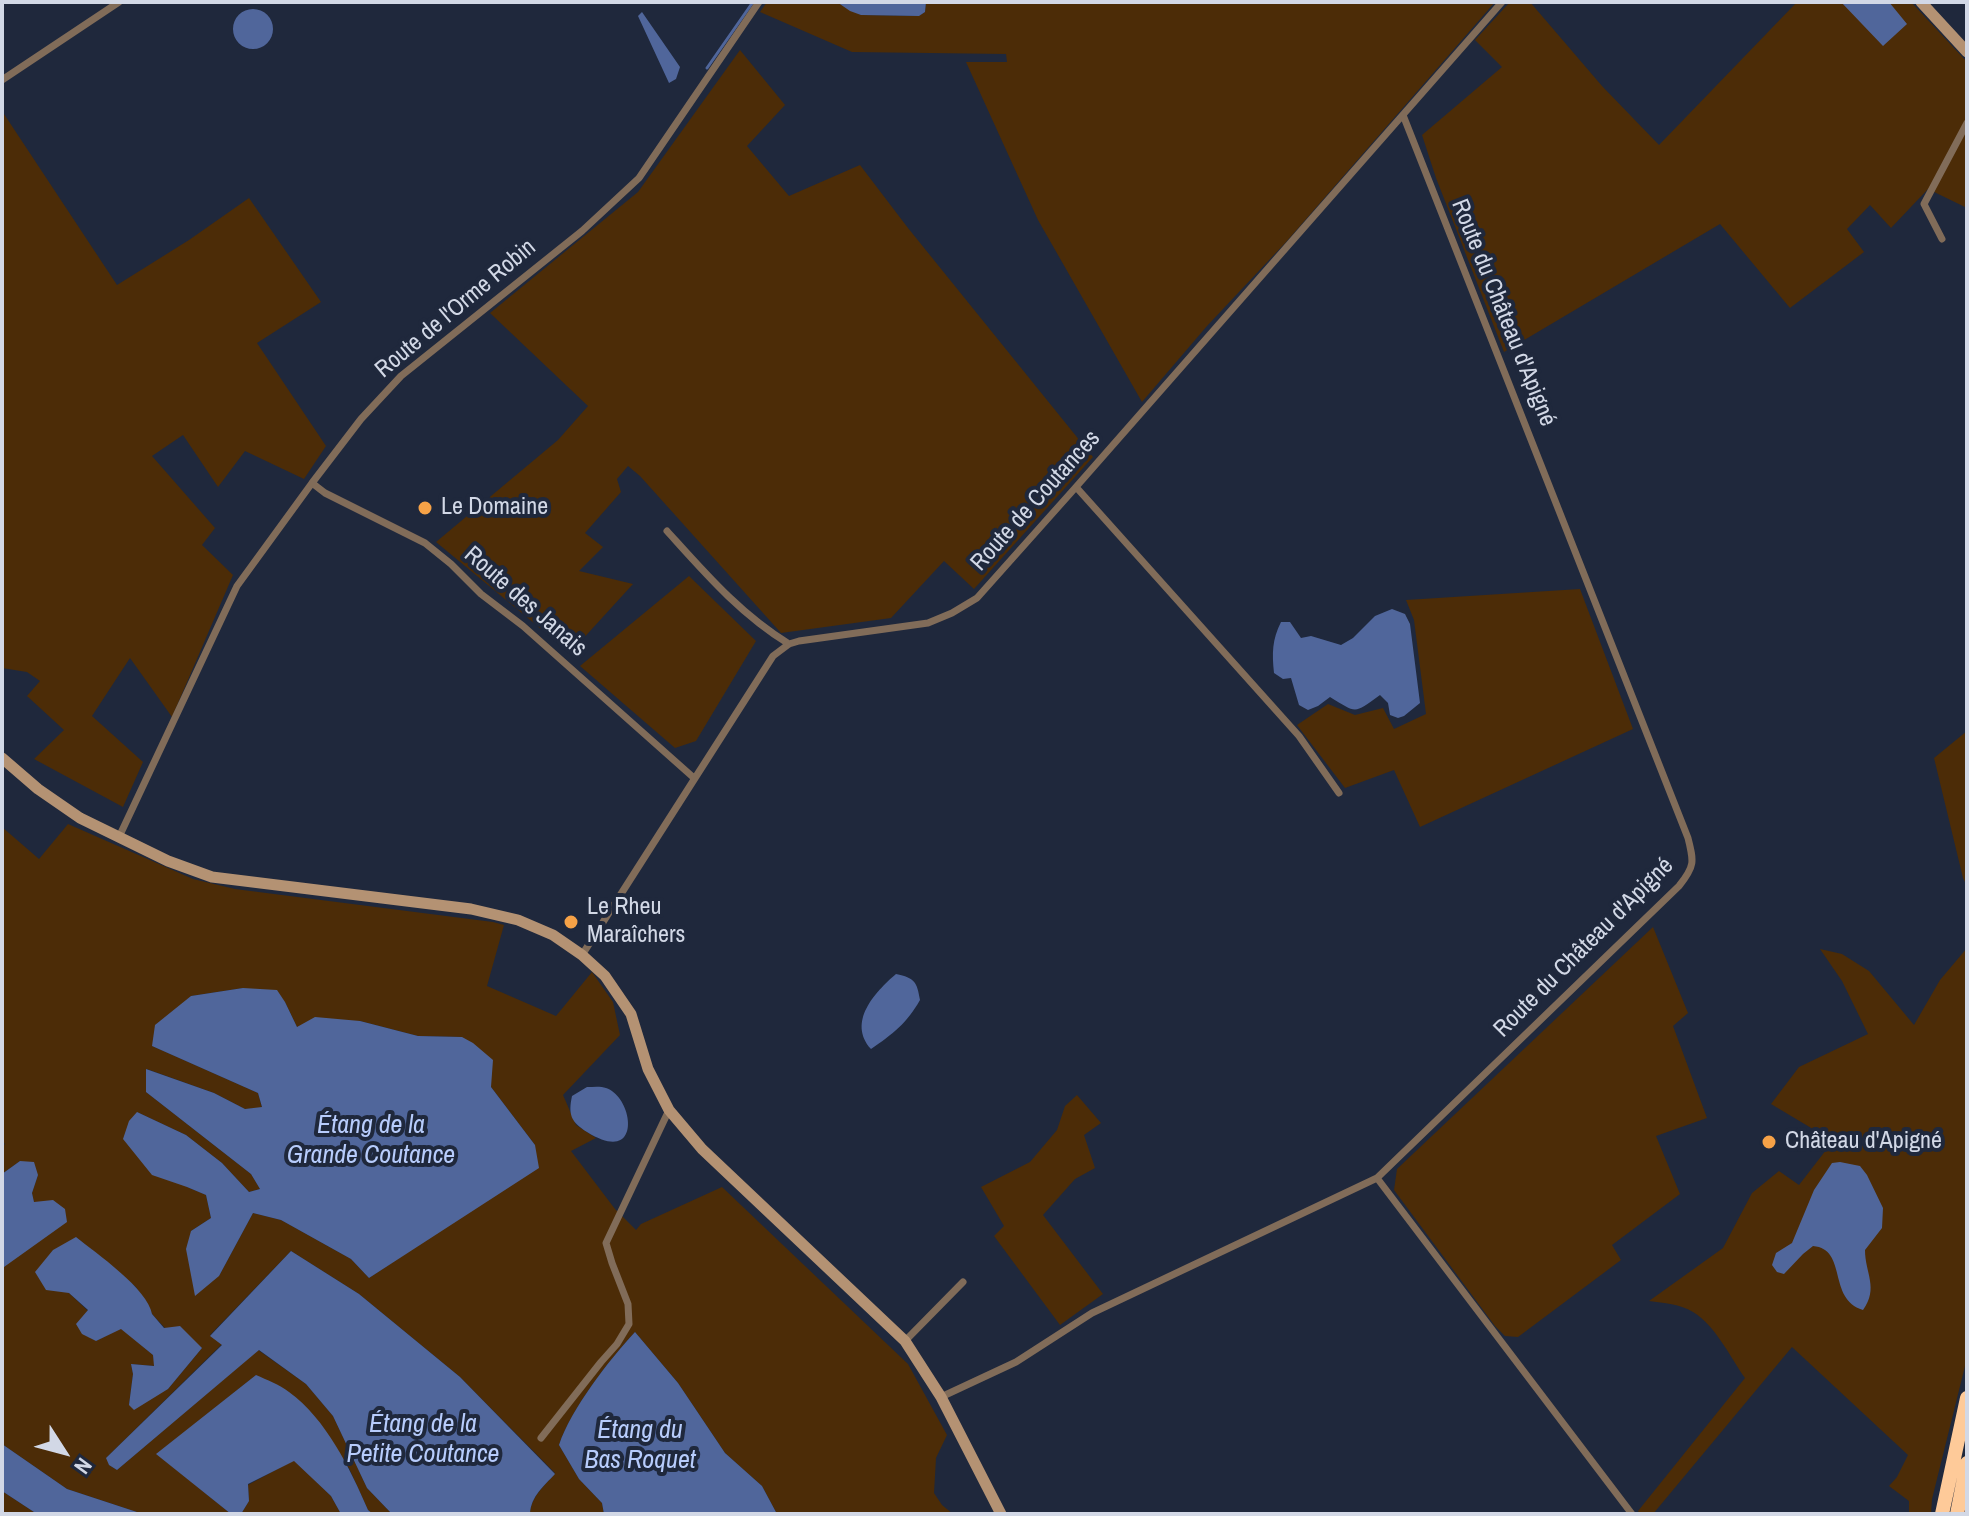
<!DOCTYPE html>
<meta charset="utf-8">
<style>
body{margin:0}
#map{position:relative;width:1969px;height:1516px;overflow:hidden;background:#1f283c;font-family:"Archivo Narrow",sans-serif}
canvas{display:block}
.frame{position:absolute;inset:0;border:4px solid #d2d8e6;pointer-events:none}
.north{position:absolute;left:24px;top:1412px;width:80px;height:80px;-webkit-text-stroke:6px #1f283c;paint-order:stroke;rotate:126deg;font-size:22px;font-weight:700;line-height:32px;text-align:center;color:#d2d8e6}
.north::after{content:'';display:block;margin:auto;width:28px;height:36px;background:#d2d8e6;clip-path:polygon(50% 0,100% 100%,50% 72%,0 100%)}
</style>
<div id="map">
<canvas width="1969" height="1516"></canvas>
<div class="frame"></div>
<div class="north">N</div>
</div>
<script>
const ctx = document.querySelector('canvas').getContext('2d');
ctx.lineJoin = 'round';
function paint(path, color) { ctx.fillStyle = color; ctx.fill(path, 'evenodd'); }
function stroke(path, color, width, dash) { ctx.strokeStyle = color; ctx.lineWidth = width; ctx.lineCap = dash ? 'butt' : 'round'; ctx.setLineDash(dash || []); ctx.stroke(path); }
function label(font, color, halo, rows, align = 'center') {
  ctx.font = font + ' "Archivo Narrow",sans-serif'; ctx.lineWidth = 8; ctx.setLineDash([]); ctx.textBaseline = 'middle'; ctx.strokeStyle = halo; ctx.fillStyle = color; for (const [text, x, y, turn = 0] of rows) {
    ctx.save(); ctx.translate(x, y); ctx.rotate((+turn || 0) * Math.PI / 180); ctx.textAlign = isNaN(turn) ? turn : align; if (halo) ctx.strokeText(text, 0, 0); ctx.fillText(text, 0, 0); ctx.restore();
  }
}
const green = new Path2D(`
 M767,2H837L861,15L918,16L925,12L926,2H1495L1286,242L1207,326L1142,402L1038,220L966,62H1007L1006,54L852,52L760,12Z
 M1510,2H1530L1602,86L1659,145L1797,2H1911L1967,62V208L1928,189L1891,228L1870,205L1847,229L1864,252L1790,308L1720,224L1504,352L1436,178L1422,135L1502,67L1475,40Z
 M740,50L785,105L747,146L789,196L860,165L908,228L1093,457L974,589L944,561L891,618L781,633L640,476L628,466L617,479L621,492L585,533L603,547L579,571L633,584L570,653L436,542L558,440L588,406L490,313L638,192Z
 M2,111L117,285L189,240L249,198L321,302L257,343L326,446L304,479L245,451L218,487L183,435L152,456L215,528L202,545L233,575L172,717L130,658L92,716L143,762L123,807L34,759L64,730L27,696L40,681L27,672L2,668Z
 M689,576L756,641L696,741L675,748L580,666Z
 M1580,589L1633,729L1420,827L1394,770L1345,788L1297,725L1328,704L1355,715L1383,708L1394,729L1426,714L1414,620L1406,600Z
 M1967,731V886L1963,878L1934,758Z
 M68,824L193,879L235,889L493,922L504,925L487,986L556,1016L592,972L613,1002L620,1035L563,1095L576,1125L596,1138L571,1151L615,1209L636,1230L641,1224L722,1187L908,1364L947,1435L936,1458L934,1493L942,1505L953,1514H777L762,1486L725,1453L678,1383L635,1332C609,1360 571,1409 559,1445L579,1479L602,1503L604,1514H530C531,1496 545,1486 555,1473L460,1377L359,1294L291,1251L210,1335L222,1344L107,1457L109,1465L117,1470L258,1350L306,1384L333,1416L367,1488L392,1514H373L368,1510L349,1468L256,1375L157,1454L231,1514H143L67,1489L2,1444V1263L4,1267L34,1203L32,1193L38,1175L20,1161L2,1174V1147L5,1144L2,1141V827L39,859ZM243,988L285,1002L297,1027L360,1021L418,1036L462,1037L491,1087L535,1145L448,1225L369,1278L351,1259L281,1220L253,1213L219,1276L191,1231L211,1218L206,1195L187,1187L137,1112L186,1135L222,1163L249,1192L260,1189L251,1174L146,1092L147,1069L214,1093L245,1109L262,1108L258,1093L152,1046L191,996ZM76,1237L136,1287L152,1314L165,1328L202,1348L168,1389L129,1405L133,1374L131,1364L155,1366L153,1355L121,1328L96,1341L88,1311L69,1293Z
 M1653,927L1688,1013L1673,1026L1707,1118L1656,1136L1680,1194L1612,1245L1621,1260L1518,1337L1505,1336L1495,1326L1394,1190L1397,1169Z
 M1967,948V1358L1932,1499L1931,1514H1909V1501L1889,1486L1897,1477L1908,1455L1792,1347L1653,1514H1640L1638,1511L1745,1378C1730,1357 1716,1326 1693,1312C1680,1304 1664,1303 1649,1301L1723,1248L1752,1193L1779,1171L1799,1185L1833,1141L1771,1104L1799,1067L1868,1034L1842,981L1820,949L1842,954L1869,971L1914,1025L1940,980Z
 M1077,1095L1101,1123L1084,1135L1095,1168L1075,1179L1043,1215L1103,1294L1060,1325L994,1236L1004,1226L981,1187L1030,1162L1057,1130L1065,1106Z
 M294,1460L331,1496L341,1514H241L249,1501L248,1485Z
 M2,1491L37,1514H2Z`);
const water = new Path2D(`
 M837,2H926L925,12L919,16L861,15L850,11Z
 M1841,2H1889L1907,24L1883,46Z
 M233 29a20 20 0 1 1 40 0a20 20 0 1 1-40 0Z
 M642,12L680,67L676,79L669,83L638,16Z
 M1392,609L1405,614L1410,624L1420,703L1404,716L1398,718L1390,715L1388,703L1380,695C1353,714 1358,714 1330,697L1318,706L1308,710L1299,705L1291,678L1283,679L1274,673C1272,653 1272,640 1281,622H1290L1301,638L1311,636L1341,645L1353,638L1375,616Z
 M896,974C915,978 917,982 920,1000C907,1023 893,1034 871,1049C847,1022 875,992 896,974Z
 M243,988L277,990L285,1002L297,1027L315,1017L360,1021L418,1036L462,1037L473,1043L493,1060L491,1087L535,1145L539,1168L369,1278L351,1259L281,1220L253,1213L219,1276L195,1296L186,1249L191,1231L211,1218L206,1195L187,1187L152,1175L123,1139L129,1121L137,1112L186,1135L222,1163L249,1192L260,1189L251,1174L146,1092V1069L214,1093L245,1109L262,1107L258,1093L152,1046L155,1025L191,996Z
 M587,1087C593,1087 601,1086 606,1088C634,1097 643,1167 587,1132C571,1122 568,1115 572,1096Z
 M20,1161L34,1162L38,1175L32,1193L34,1202L53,1200L65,1209L67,1222L4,1267L2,1263V1174Z
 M1840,1162L1860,1166L1867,1175L1883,1208L1882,1228L1865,1250C1865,1273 1879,1288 1863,1310C1827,1299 1848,1249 1813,1246L1803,1254L1784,1274L1777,1272L1772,1265L1776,1253L1792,1243L1814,1190L1832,1163Z
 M76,1237C96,1253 148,1289 152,1314L164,1328L180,1326L202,1348L168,1389L134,1410L129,1405L133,1374L131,1364L154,1366L153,1355L121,1329L96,1341L82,1334L76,1324L88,1310L69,1293L46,1290L35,1272L53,1250Z
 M291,1251L359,1294L460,1377L555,1474C544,1486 531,1496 530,1514H392L367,1488L333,1416L306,1384L259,1350L117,1470L109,1465L106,1458L222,1345L210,1336Z
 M635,1332L678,1383L725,1453L762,1486L777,1514H604L602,1503L579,1479L559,1445C571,1409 609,1360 635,1332Z
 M256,1375C267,1380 279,1384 289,1392C326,1419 350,1468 368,1510L373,1514H341L331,1496L294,1461L248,1484L249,1501L241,1514H231L156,1454Z
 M2,1444L67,1489L143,1514H37L2,1491Z`);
const stream = new Path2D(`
 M707,68L753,2`);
const street = new Path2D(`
 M2,80L119,2
 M1942,239L1924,204L1967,123
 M312,483L325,493L425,543L451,564L481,594L523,626L694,778
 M1076,487L1299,736L1339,793
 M667,531C705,573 740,614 789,644
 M119,837L237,586L312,483L361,419L401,376L582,231L639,178L759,2
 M582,955L773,656L789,644L799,641L928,623L952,613L977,598L1076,487L1502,2
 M1377,1178L1632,1514
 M905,1341L963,1282
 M941,1397L1016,1362L1092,1313L1377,1178L1679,886C1695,866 1694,862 1688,838L1403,115
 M541,1438L601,1362L617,1344L629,1324L628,1304L612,1263L606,1243L669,1110`);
const secondary = new Path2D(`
 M1921,2L1967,52
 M2,758L38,789L80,818L168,861L212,877L471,909L518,920L553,935L582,955L605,976L631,1014L648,1069L669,1110L702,1149L905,1341L941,1397L1001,1514`);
const highway = new Path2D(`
 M1942,1514L1967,1398
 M1957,1514L1967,1463`);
const markers = [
 [425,508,8,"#f6a247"],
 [571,922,8,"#f6a247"],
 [1769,1142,8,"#f6a247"]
];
const streetNames = [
 ["Route de l'Orme Robin",456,309,-40],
 ["Route du Château d'Apigné",1503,313,68],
 ["Route de Coutances",1036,501,-48],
 ["Route des Janais",525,602,41],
 ["Route du Château d'Apigné",1584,948,-45]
];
const poiNames = [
 ["Le Domaine",441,508],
 ["Le Rheu",587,908],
 ["Maraîchers",587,936],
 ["Château d'Apigné",1785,1142]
];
const waterNames = [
 ["Étang de la",371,1126],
 ["Grande Coutance",371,1156],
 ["Étang de la",423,1425],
 ["Petite Coutance",423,1455],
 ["Étang du",640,1431],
 ["Bas Roquet",640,1461]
];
paint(green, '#4c2c07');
paint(water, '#50669b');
stroke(stream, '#50669b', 3);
stroke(street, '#816c59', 7);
stroke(secondary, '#b49273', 11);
stroke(highway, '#feca99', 14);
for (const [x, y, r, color] of markers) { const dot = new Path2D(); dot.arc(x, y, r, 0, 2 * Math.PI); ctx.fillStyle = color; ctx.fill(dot); stroke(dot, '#1f283c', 3); }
label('24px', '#d2d8e6', '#1f283c', streetNames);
label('24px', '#d2d8e6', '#1f283c', poiNames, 'left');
label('italic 26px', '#b7ccfc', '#1f283c', waterNames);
</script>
